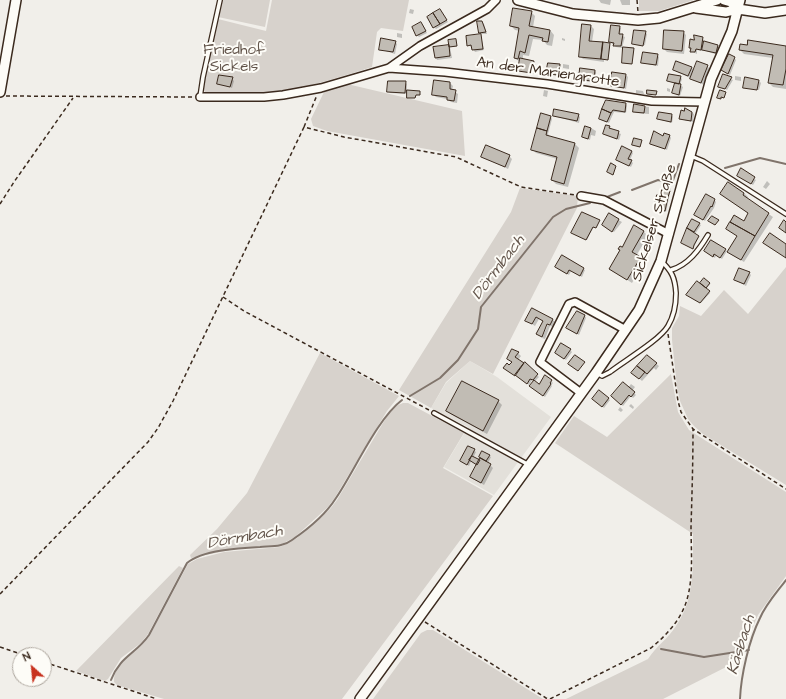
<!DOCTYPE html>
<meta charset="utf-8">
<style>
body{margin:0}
#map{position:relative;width:786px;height:699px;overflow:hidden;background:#f1efea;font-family:"Architects Daughter",sans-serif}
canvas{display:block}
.north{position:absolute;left:12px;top:647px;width:40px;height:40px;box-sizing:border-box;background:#fdfcf7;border:1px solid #afa8a0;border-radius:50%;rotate:333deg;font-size:11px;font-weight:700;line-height:16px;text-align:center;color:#3b2a1e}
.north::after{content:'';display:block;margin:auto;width:14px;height:18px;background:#c8321e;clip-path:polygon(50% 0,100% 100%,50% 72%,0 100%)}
</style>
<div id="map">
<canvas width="786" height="699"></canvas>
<div class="north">N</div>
</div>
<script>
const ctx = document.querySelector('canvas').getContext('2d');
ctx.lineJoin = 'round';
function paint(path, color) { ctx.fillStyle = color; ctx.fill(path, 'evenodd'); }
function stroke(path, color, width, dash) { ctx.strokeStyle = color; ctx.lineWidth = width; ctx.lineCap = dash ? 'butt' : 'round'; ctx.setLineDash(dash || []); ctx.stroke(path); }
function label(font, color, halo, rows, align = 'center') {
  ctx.font = font + ' "Architects Daughter",sans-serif'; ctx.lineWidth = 4; ctx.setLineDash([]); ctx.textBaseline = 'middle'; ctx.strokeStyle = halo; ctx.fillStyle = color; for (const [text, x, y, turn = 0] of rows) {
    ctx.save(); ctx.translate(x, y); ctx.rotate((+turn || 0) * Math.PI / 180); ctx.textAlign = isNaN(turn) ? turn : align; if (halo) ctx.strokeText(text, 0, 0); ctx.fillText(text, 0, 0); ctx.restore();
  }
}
const built = new Path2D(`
 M470,361L497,377L551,417L494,495L444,467L468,427L431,408L446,383Z`);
const green = new Path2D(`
 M222,0H270L265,27L218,17Z
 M272,0H409L403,31L381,28L377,32L372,67C337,78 301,90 265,93C245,95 226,93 206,93L202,88L218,19L266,31Z
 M639,0H694L659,11H639Z
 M347,84L462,111L465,156L327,131L313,126L311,119L324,92Z
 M520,188L578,196L577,208L493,374L470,361L446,382L431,408L399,390L511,212Z
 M786,267V485L703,434L694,426L688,419L680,401L677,387L672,340V328L679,316L680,306L701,316L724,290L748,314Z
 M320,353L399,396L387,411L334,499L328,507L295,537L280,545L240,548L191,558L190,555L217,529L247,493Z
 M671,374L678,412L689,430L786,492V576L758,615L738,661L663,699H566L648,659C656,646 668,639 676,626C695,599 693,566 693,534L555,443L574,416L607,437Z
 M403,403H408L464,433L443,468L493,496L342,699H164L117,685L114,682C113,661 139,650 150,635L188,564L197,559L224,552L280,547L297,538L330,509L337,500L389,413L396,406Z
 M179,566L183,568L148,634L141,643L121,658L108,679L105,681L76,671Z
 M427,630H433L543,699H373L421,633Z`);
const shadow = new Path2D(`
 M599,0H611L610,5L601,3Z
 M620,0H630V5H622Z
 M410,9L414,10L413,14L409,13Z
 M440,10L448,22L436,29L434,27Z
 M531,12L535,16L533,27L550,30L554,35L552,46L547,45L543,40L533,39L529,56L523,55V60L536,64L534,74L519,70L520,62L515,58L520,31L515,30L511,26Z
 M482,22L484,24L487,34H482L480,33Z
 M423,25L427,33L419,37L417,35Z
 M591,26L594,29L592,42L610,44L608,60L604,59V62L583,59L580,56Z
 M619,27L621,28L620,35L625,37L622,48L616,47L610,42Z
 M645,32L647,34L645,45L633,44Z
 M683,32L686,35L684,54L667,52L664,49Z
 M397,33L402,34V38L397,37Z
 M481,35L484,50L475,52L472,47L468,45Z
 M702,37L704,42L719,47L718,55L703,50L702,51L697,50V54L691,51L690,48L695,41Z
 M562,38L565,39V41L562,40Z
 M456,40L457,46L450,47L452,58L437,60L436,58Z
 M395,42L397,44L395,54L380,49Z
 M786,47V89L773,87L769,83L773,58L744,54L740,50Z
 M657,55L659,57L658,66L642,63Z
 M734,58L736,60L730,75L722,70Z
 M563,64L569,65V69L563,68Z
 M560,65L561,67L560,77L548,73Z
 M707,66L710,69L704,85L674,70L691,67L694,70Z
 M595,71L596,72V82L582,81L577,78L578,72Z
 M626,75L628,77L626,89L612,85Z
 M723,75L733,80L727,90L720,86Z
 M735,76L741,77V81L735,80Z
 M680,77L682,79L680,85L683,87L680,96L674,93L676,84L668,81Z
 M746,78L759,81L761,83L759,90L745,87Z
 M232,79L234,81L232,88L218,83Z
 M405,82L407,84V91L420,92V95H416V98H408V94L390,93L389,91Z
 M450,83L453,86L452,90L458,94L457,103L451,102L447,99L436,97L433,94Z
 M667,88L670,89V92L667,91Z
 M544,90L548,91L547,97L543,96Z
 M636,90L643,91L644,94L636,93Z
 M607,101L626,104L627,106L626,113L614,112L609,123L601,120L600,118Z
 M635,105L649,107V114L636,113L634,111Z
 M688,110L694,114L693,122L680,119L682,111Z
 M578,115L580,117L579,123L554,116Z
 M672,115L673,117L672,123L658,119Z
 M551,117L552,119L548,134L550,137L575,144L579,148L568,187L556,184L552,180L557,159L536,153L532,149Z
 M610,127L611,130L621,134L619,140L604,134Z
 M591,128L596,131L595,136L591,135L590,140L584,138L583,136Z
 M670,136L671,138L667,150L651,144Z
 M631,151L633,153L630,160L633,163L631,167L617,160Z
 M482,156H509L512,159L508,169Z
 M742,170L756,180L753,185L740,177Z
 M767,181L770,184L766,189L763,187Z
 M664,186L671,188L666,212L655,208Z
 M744,193L748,197L747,199L773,217L744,262L732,255L749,214L721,194Z
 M714,200L716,202L714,208L705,221L695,215Z
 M609,215L622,222L614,232L603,225Z
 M599,221L596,228L594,226L587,240L573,233Z
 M699,224L701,225L695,234L699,237L693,249L691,246V231L688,228Z
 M644,232L648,236L636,256L644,262L632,283L611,269L622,248Z
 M725,250L727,251L722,259L716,255L715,258L707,253Z
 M558,269H583L585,270L582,277L571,271L569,275Z
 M749,273L751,275L746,286L735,280Z
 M704,280L710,284L706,289L710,293L701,303L687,294Z
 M532,309L556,322L553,327L550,326L545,339L542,338L549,322L545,325L541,337L537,334L544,322L539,319L535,326L527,321Z
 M585,316L586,318L579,335L568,328Z
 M570,350L572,352L566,360L557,354Z
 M518,353L521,356L518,360L524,365L525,364L539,377L535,381L539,385L551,381L553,383L551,385L552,386L545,397L532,387L534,381L533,379L529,385L519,377L510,366Z
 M647,356L659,366L656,370L654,368L642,381L633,373Z
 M463,382L498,401L502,405L487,434L452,415L447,411Z
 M631,384L635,387L632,391L636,395L633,398L631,396L623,406L612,396L628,388Z
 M608,399L610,400L604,408L595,400Z
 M631,404L634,407L633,409L629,406Z
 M620,407L623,410L621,412L618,410Z
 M469,447L476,452L473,458L480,461L481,459L480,457L489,456L491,457L488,463L493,468L484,485L471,477L478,465L471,461L469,466L461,461Z`);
const stream = new Path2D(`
 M725,168L760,158L786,164
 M632,190L658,180L672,183L679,164
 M607,197L620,192
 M410,396L440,378L458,360L478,329L481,307L553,217L566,209L590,203
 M661,649L704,657L749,650
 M111,680C120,656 136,654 149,635L187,563C202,550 240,548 260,547C272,546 283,547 292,540C308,529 326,514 336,498C355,470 377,419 402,400
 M740,699C741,675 749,640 760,618C766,604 777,592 786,580`);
const building = new Path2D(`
 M513,8L532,11L529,26L550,30L548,42L542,41L543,38L529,35L525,53L520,51L518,59L514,58L519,28L510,26Z
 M440,9L447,20L440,24L433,13Z
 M433,13L440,24L433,28L427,17Z
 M477,21H482L486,32L479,33Z
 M421,22L426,31L416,36L412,27Z
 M582,24L591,25L589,41L603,42L601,59L579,57Z
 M611,25L620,26L619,34H623L621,46H613L614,43L609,42Z
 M634,30L646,31L643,46L632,44Z
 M664,30L684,31L682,51L663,49Z
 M481,34L483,49L472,50L471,45L467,46L466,36Z
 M694,35L703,37L701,50L696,49L695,52H690L691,48H689L690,39L694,40Z
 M381,38L396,41L393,52L379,50Z
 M456,39L457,46L449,47L448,40Z
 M748,40L786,46V69L783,85L768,83L773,55L739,50L740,44L747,45Z
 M704,41L718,45L716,53L702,50Z
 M603,42L610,43L608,60L601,59Z
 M449,45L450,56L435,58L433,47Z
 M623,47L634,48L632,64L622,63Z
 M643,52L658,54L656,65L641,63Z
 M729,54L735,57L728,74L721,70Z
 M520,58L534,61L532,73L518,71Z
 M676,61L692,67L688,76L673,70Z
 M697,61L708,65L701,83L690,79Z
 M548,63L560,64L559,75L546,74Z
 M580,68L595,70L594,81L579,80Z
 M612,72L626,74L624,88L611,86Z
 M669,74L681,76L679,84L667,81Z
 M723,74L732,77L725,89L718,87Z
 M219,75L233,77L230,87L217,84Z
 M745,77L759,80L757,90L743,88Z
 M434,80L450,82V89L456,90L454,101L447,100V97L432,95Z
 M388,81H406L405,93L387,92Z
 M675,83L681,84L679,95L672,93Z
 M407,90L420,91V95H416L415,98H407Z
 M647,90L657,91L656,95L647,94Z
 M720,90L726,92L724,98L721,97V99L717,98Z
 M606,100L626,103L625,112L613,110L611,113L602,109Z
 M634,104L645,106L644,113L633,112Z
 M685,108L692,112L691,121L679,119L681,110L684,111Z
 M554,109L579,114L577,121L553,116Z
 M602,109L611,113L607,122L599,119Z
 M659,112L672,114L671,122L657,119Z
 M541,113L551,116L547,131L537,128Z
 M606,125L610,126L609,128L619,131L617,139L603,134Z
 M585,126L591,128L588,139L582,137Z
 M537,128L547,131L546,135L575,143L564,184L551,180L557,157L531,150Z
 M654,131L663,136L664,133L670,135L665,149L650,144Z
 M634,138L642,140L640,147L632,145Z
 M486,145L510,155L505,167L481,157Z
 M622,146L632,151L628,159L632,160L629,166L616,160Z
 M611,163L616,166L613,175L607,172Z
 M741,168L755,177L751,184L737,176Z
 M728,182L744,193L743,195L769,213L755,236L730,222L734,215L744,221L748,213L720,194Z
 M662,189L670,191L668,197L660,195Z
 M706,194L715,199L712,207L711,206L703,220L694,215Z
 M657,195L668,197L665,211L654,208Z
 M582,212L600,220L596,228L593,227L586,240L571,233Z
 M609,213L619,219L612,232L602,225Z
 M712,216L719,220L715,225L708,221Z
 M692,219L700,223L694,232L687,228Z
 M784,220L786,222V233L779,228Z
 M730,222L755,236L741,260L727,252L737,236L726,229Z
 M634,225L644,231L632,252L641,257L627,280L609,269L620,250L618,249L620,246L622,247Z
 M687,228L699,236L694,245L693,249L681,243Z
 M770,233L786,244V258L763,243Z
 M711,240L726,249L720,258L714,254L713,257L704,251Z
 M562,255L584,268L580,276L569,270L567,274L555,267Z
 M739,268L750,272L744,284L734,280Z
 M704,278L710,283L706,288L700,283Z
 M697,281L710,291L700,303L686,295Z
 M532,308L553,319L550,325L547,324L542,337L536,334L543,321L536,317L532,324L525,321Z
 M577,311L585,315L577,334L566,328Z
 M561,343L571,349L564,359L555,353Z
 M512,349L519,352L515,357L524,363L515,376L503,368L507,363L509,365L512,362L507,359Z
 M575,355L585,362L578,371L568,364Z
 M647,355L657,363L647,374L637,366Z
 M525,362L538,374L533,380L530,379L527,384L515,375Z
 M637,366L645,372L639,379L631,373Z
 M545,375L552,380L550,383L551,384L543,396L529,386L534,380L539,384Z
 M462,381L499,400L483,431L446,411Z
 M623,382L635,392L631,397L629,395L621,405L611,396Z
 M599,390L609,398L602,407L592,399Z
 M468,446L475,449L467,465L460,461Z
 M482,451L490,455L486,461L479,457Z
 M472,456L480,460L477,465L469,460Z
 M480,458L491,464L481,483L470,477Z`);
const path = new Path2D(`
 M637,0L638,12
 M6,96L194,97
 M304,127L317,95
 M0,204L14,182L73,98
 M223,297L244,311L429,410
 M668,334L678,401L681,412L693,429L786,489
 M0,594L148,442L158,428L173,401L304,127L344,137L456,157L521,187L575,195
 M425,622L546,698L550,699L651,648C663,638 674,627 681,614C695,589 691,554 691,527C692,494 693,462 693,429
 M0,647L24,655
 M44,662L157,699`);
const lane = new Path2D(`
 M200,97L203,77L220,0
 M691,156L703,161L786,214
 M671,270C688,265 699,250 708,235
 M597,373L602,376L610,372C624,361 660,340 668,326C674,316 676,305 676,293C675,278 672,271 661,261
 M434,413L529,465`);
const street = new Path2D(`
 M389,68L445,72L547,84L652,101L704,102
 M200,97H264L283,95L321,88L389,68L420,46L487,9L496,0
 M581,196L604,200L669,234
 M581,393L540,362L569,304L575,302L626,330`);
const secondary = new Path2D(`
 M518,0L573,14L638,20L659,18L717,0
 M724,0L731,2L738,9
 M696,8L726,12L738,9
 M738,9L765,13L786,10
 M0,92L16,0
 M360,699L596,373L639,310L661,261L711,79L732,31L740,0`);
const parkNames = [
 ["Friedhof",234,51],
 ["Sickels",234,68]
];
const streetNames = [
 ["An der Mariengrotte",548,73,8],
 ["Sickelser Straße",655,223,-73]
];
const waterNames = [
 ["Dörmbach",499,268,-53],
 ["Dörmbach",245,538,-10],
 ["Käsbach",742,645,-73]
];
paint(built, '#e3e0da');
paint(green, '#d7d2cc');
paint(shadow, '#0003');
stroke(stream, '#80746b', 2);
paint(building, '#c1bcb4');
stroke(building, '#3b2a1e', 1);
stroke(lane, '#3b2a1e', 6);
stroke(street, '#3b2a1e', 10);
stroke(secondary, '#3b2a1e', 12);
stroke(path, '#3b2a1e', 1.5, [4, 3]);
stroke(lane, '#fdfcf7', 3.5);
stroke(street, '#fdfcf7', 7);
stroke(secondary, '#fdfcf7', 9);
label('15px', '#62544a', '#fdfcf7', parkNames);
label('15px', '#3b2a1e', '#fdfcf7', streetNames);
label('italic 16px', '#63554b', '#fdfcf7', waterNames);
</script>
